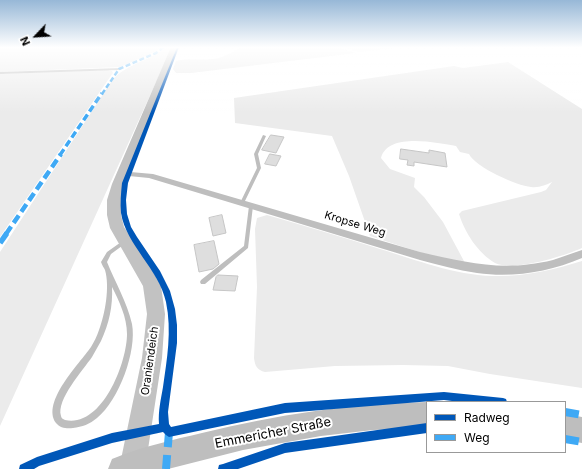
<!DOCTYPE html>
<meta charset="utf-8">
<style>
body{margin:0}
#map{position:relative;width:582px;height:469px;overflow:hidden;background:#fff;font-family:Inter,sans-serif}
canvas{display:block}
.legend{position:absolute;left:426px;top:401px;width:140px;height:52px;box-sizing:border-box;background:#fff;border:1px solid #999;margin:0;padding:5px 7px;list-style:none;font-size:12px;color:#000}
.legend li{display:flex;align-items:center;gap:8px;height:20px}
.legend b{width:20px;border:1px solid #999}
.north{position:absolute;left:16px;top:16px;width:40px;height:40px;-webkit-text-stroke:3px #fff;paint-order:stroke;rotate:245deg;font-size:11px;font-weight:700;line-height:16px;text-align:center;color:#000}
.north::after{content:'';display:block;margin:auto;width:14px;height:18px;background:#000;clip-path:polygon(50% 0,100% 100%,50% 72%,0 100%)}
</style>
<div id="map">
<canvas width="582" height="469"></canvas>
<ul class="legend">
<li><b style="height:5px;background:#0057b8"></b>Radweg</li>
<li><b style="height:5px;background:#3fa9f5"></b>Weg</li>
</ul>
<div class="north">N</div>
</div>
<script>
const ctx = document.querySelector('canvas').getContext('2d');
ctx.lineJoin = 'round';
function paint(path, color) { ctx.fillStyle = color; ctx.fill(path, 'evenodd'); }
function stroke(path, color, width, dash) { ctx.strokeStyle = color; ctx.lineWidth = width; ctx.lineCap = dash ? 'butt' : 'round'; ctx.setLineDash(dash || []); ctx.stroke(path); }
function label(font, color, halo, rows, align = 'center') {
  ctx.font = font + ' Inter,sans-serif'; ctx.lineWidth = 4; ctx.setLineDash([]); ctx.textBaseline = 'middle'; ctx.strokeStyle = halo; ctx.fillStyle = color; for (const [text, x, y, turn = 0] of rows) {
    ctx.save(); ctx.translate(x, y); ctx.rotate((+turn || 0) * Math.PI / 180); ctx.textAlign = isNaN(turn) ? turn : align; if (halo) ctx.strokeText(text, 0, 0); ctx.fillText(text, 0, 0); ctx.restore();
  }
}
const green = new Path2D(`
 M0,47H162L148,55L120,67L0,72Z
 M166,47H172L0,426V252L113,79C129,63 150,61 166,47Z
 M242,47H337L356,53L191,73H176L173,69L176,61C188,58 200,60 213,59C224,58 232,52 242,47Z
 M341,47H404L359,52Z
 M508,62L582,109V248C564,256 514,272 495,263C478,253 465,233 459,214L462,211L541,192L546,190L552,182C546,185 539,188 531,187C517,186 475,167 469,154L460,152L456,146C437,143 388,132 381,158L390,169L415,178L414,187L424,197L443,222L465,263L422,253L370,236L349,176L332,136L235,123L234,98L454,66L463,68Z
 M107,70L112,71L113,73L110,77L0,237V74Z
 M267,215C305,226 343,237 380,249C416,260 455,275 492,276C523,277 553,270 582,261V388L490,374L448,366L403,365L335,366L265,372C257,370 255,366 254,358L257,287L255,229L257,218Z`);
const building = new Path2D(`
 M271,135L284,137L276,153L262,150Z
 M401,149L429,153V150L445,153L447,167L414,162V166L407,165L408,160L400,159Z
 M270,154L281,156L276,166L265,164Z
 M222,215L226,233L213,236L209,218Z
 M214,241L219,264L213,269L199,272L194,245Z
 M218,275L238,276L235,291L213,290L216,277Z`);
const lane = new Path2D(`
 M120,68V70H119L0,74V72Z
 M263,135L266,136L258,154L261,168L244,203V204H240V203L257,168L254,154Z
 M251,204L253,206L248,248L205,284H201L200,282L201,280L244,246L249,206Z
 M124,240L126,241L127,242L126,243L111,254L107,262C115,282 127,302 132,324C137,351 119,400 97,418C90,424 82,427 73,428C67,429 60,428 56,423C41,402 80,363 91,347C94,342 97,336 99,330C105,314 110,287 105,270C104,268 102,265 101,262L107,252ZM112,287C119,301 127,317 127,334C127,363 102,428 65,420C63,419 61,418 61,416C56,400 83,370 92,357C95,352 98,346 101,341C109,324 113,306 112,287Z`);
const street = new Path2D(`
 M119,171L153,174L420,252C468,263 504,272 553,260C563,257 572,253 582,250V258C549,272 513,278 477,273C457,270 439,265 420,260L149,178L119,175L118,173Z`);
const secondary = new Path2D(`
 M171,47H177L124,184L121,200V215L124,227L147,261L161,286L165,314L162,358L145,469H119L142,358L147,314L143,286L110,228L107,215V200L112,184Z`);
const primary = new Path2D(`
 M427,402V428L373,430L321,436L243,450L168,469H108L112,459C141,447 172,440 202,433C276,415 351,403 427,402Z
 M565,414L582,417V443L565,440Z`);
const quietFar4 = new Path2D(`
 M102,94L119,69L156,53L164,47`);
const quietFar3 = new Path2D(`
 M60,155L102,93`);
const quietFar2 = new Path2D(`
 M6,234L61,154`);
const quietFar1 = new Path2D(`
 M0,243L7,233`);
const quiet = new Path2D(`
 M565,412L582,415
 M565,439L582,442
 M166,469L169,432`);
const cycleway = new Path2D(`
 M177,47H179L128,183L126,200L127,214L131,227L137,237L160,271L170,291L175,309L177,325V343L168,412L169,424L171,427L285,403L444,392L503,398L506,399L507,402H460L444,400L285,413L169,437L166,435L163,432L112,443L39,466L34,469H19L20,465L37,457L112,433L159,424C158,411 161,399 163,387C167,359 172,331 166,302C159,269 126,245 121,213C120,203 121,193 122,183Z
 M427,423V433L285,453L238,469H218L219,465L223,464L285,443Z`);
const streetNames = [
 ["Kropse Weg",355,224,17],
 ["Oraniendeich",150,361,-82]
];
const nearStreetnames = [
 ["Emmericher Straße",273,433,-11]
];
paint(green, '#ebebeb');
paint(building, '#dedede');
stroke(building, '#c6c6c6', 1);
paint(lane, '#bebebe');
paint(street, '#bebebe');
paint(secondary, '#c2c2c2');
paint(primary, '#bebebe');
stroke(quietFar4, '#3fa9f5', 2.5, [5, 2.5]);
stroke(quietFar3, '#3fa9f5', 3.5, [7, 3.5]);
stroke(quietFar2, '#3fa9f5', 4.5, [9, 4.5]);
stroke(quietFar1, '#3fa9f5', 5.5, [12, 5.5]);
stroke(quiet, '#3fa9f5', 8, [14, 8]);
paint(cycleway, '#0057b8');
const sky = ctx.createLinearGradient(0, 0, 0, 113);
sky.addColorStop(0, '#97b8d7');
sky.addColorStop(0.42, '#fff');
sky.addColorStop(1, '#ffffff00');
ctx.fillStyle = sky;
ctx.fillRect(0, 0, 582, 113);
label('11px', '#000', '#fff', streetNames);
label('13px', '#000', '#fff', nearStreetnames);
</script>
